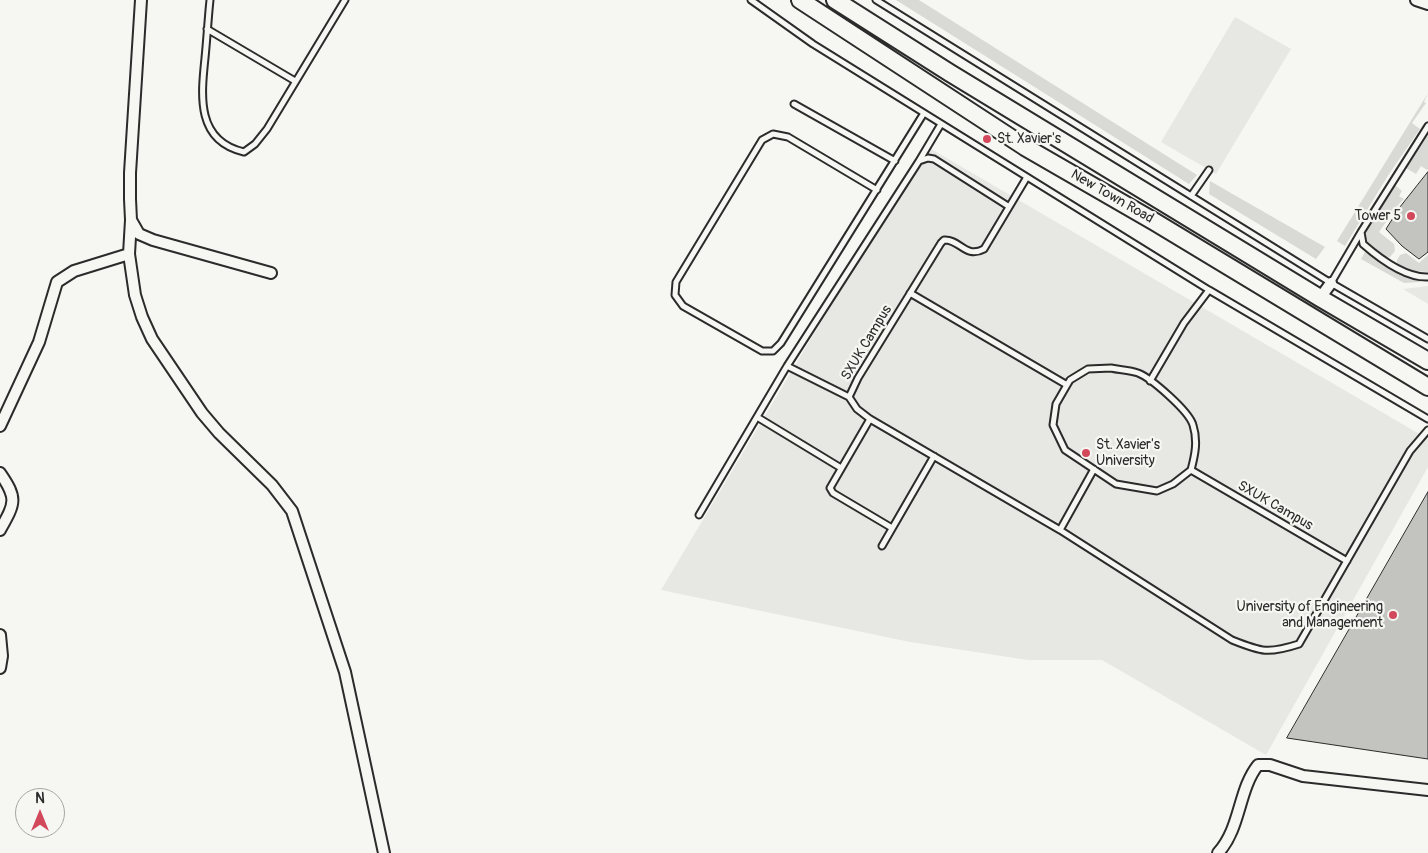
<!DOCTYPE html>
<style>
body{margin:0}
#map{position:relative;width:1428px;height:853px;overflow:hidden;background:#f6f6f2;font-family:Pangolin,sans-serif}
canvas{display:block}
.north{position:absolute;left:15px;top:788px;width:50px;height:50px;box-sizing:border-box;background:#f6f6f2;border:1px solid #a5a5a2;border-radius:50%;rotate:0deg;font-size:14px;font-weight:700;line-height:20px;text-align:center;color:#2b2b2b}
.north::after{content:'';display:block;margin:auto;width:18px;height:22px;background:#d1495b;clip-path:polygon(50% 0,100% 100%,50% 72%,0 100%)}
</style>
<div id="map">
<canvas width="1428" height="853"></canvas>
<div class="north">N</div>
</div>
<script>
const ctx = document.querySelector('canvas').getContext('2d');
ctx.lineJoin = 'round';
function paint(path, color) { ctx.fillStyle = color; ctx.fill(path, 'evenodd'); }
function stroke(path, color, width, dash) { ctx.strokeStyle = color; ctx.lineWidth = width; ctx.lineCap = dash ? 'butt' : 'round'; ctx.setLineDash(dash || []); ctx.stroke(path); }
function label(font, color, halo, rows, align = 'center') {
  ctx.font = font + ' Pangolin,sans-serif'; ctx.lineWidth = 4.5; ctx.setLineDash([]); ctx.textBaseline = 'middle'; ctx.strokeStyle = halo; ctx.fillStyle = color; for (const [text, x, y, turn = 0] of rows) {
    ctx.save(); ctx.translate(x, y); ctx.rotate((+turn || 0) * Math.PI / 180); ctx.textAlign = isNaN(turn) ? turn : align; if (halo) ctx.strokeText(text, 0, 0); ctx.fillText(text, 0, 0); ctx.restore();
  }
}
const built = new Path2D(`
 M1235,17L1291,49L1216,174L1161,142Z
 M926,146L1428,439V467L1266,755L1102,660H1028L910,642L661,590Z
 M1428,286V304L1403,289Z`);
const green = new Path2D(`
 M896,0H919L1197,175L1189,184Z
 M1428,93L1424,102L1426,103L1412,123L1420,129L1389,174L1345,246L1337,241Z
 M1428,134V169L1427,170L1421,166L1416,174L1406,168Z
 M1210,181L1325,247L1316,259L1209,194Z
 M1395,185L1402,191L1399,196L1404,199L1398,205L1379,232L1394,244L1395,251L1390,257H1384L1366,242L1365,233Z
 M1365,252L1399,272L1421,282L1404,283L1361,259Z
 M1406,253L1419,263L1428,255V272L1412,271L1397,265V260L1400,255Z`);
const building = new Path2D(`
 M1428,172V252L1419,259L1402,246L1386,229L1400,207Z
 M1428,492V759L1287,738Z`);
const lane = new Path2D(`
 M210,0C208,19 207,38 205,58C201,96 196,141 244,152L255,144L267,129L345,0
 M751,0L813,44L1209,290L1428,419
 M876,0L1331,283L1428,339
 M207,29L295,81
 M794,104L895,161
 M919,161L941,124
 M1027,177L984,249C965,259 960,239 944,240L941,243L858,378L849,397L857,409L870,419L1060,530
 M877,190L788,137L773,134L762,140L676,282L675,295L683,306L762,351H773L781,343L924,113
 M1191,196L1209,170
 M1361,232L1363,244C1379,258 1406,278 1428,277
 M1331,283L1361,232L1428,126
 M910,293L1067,385
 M787,366L849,397
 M1111,368C1120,370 1129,370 1138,373C1151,378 1189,411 1193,425C1198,441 1195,455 1191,470L1173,484L1157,491L1116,484L1065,450L1053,425L1056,404L1067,385L1070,380L1088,369Z
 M1150,381L1184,323L1209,290
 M757,417L841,468
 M870,419L830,488L833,493L892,528
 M1094,469L1060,530L1232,640C1262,652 1268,654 1299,644L1410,451L1428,430
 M1191,470L1347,561
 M699,515L787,366L919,161L928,158L934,159L1008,206
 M882,546L934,456`);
const street = new Path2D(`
 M141,0L130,173V199L131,220L139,234L153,240L271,273
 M1416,0L1428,4
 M131,220L129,254L135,295L142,317L152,339L202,413L219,433L272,485L292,511L345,672L384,853
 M1320,298L1331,283
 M0,426L39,342L57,282L74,271L129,254
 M0,473C18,499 15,503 0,530
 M0,635L2,656L0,668
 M1218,853C1241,828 1238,790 1258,765H1270L1303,776L1428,790`);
const primary = new Path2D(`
 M800,0L1025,147L1155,222L1428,387
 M835,0L950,73L1320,298L1428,361`);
const markers = [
 [987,139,5,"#d1495b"],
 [1411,216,5,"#d1495b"],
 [1086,453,5,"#d1495b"],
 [1393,615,5,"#d1495b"]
];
const poiNames = [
 ["St. Xavier's",997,139],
 ["Tower 5",1401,216,"right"],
 ["St. Xavier's",1096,445],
 ["University",1096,461],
 ["University of Engineering",1383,607,"right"],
 ["and Management",1383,623,"right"]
];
const streetNames = [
 ["New Town Road",1112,197,30],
 ["SXUK Campus",867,343,-59],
 ["SXUK Campus",1275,506,30]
];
paint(built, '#e7e7e3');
paint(green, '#d9d9d5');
paint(building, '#c3c3c0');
stroke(building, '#2b2b2b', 1);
stroke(lane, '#2b2b2b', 9);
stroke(street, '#2b2b2b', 14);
stroke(primary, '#2b2b2b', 20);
stroke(lane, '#f6f6f2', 5);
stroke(street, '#f6f6f2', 10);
stroke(primary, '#f6f6f2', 16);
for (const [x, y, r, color] of markers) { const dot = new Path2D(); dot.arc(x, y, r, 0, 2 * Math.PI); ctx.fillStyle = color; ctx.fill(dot); stroke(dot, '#f6f6f2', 2); }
label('14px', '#2b2b2b', '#f6f6f2', poiNames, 'left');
label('14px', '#2b2b2b', '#f6f6f2', streetNames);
</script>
